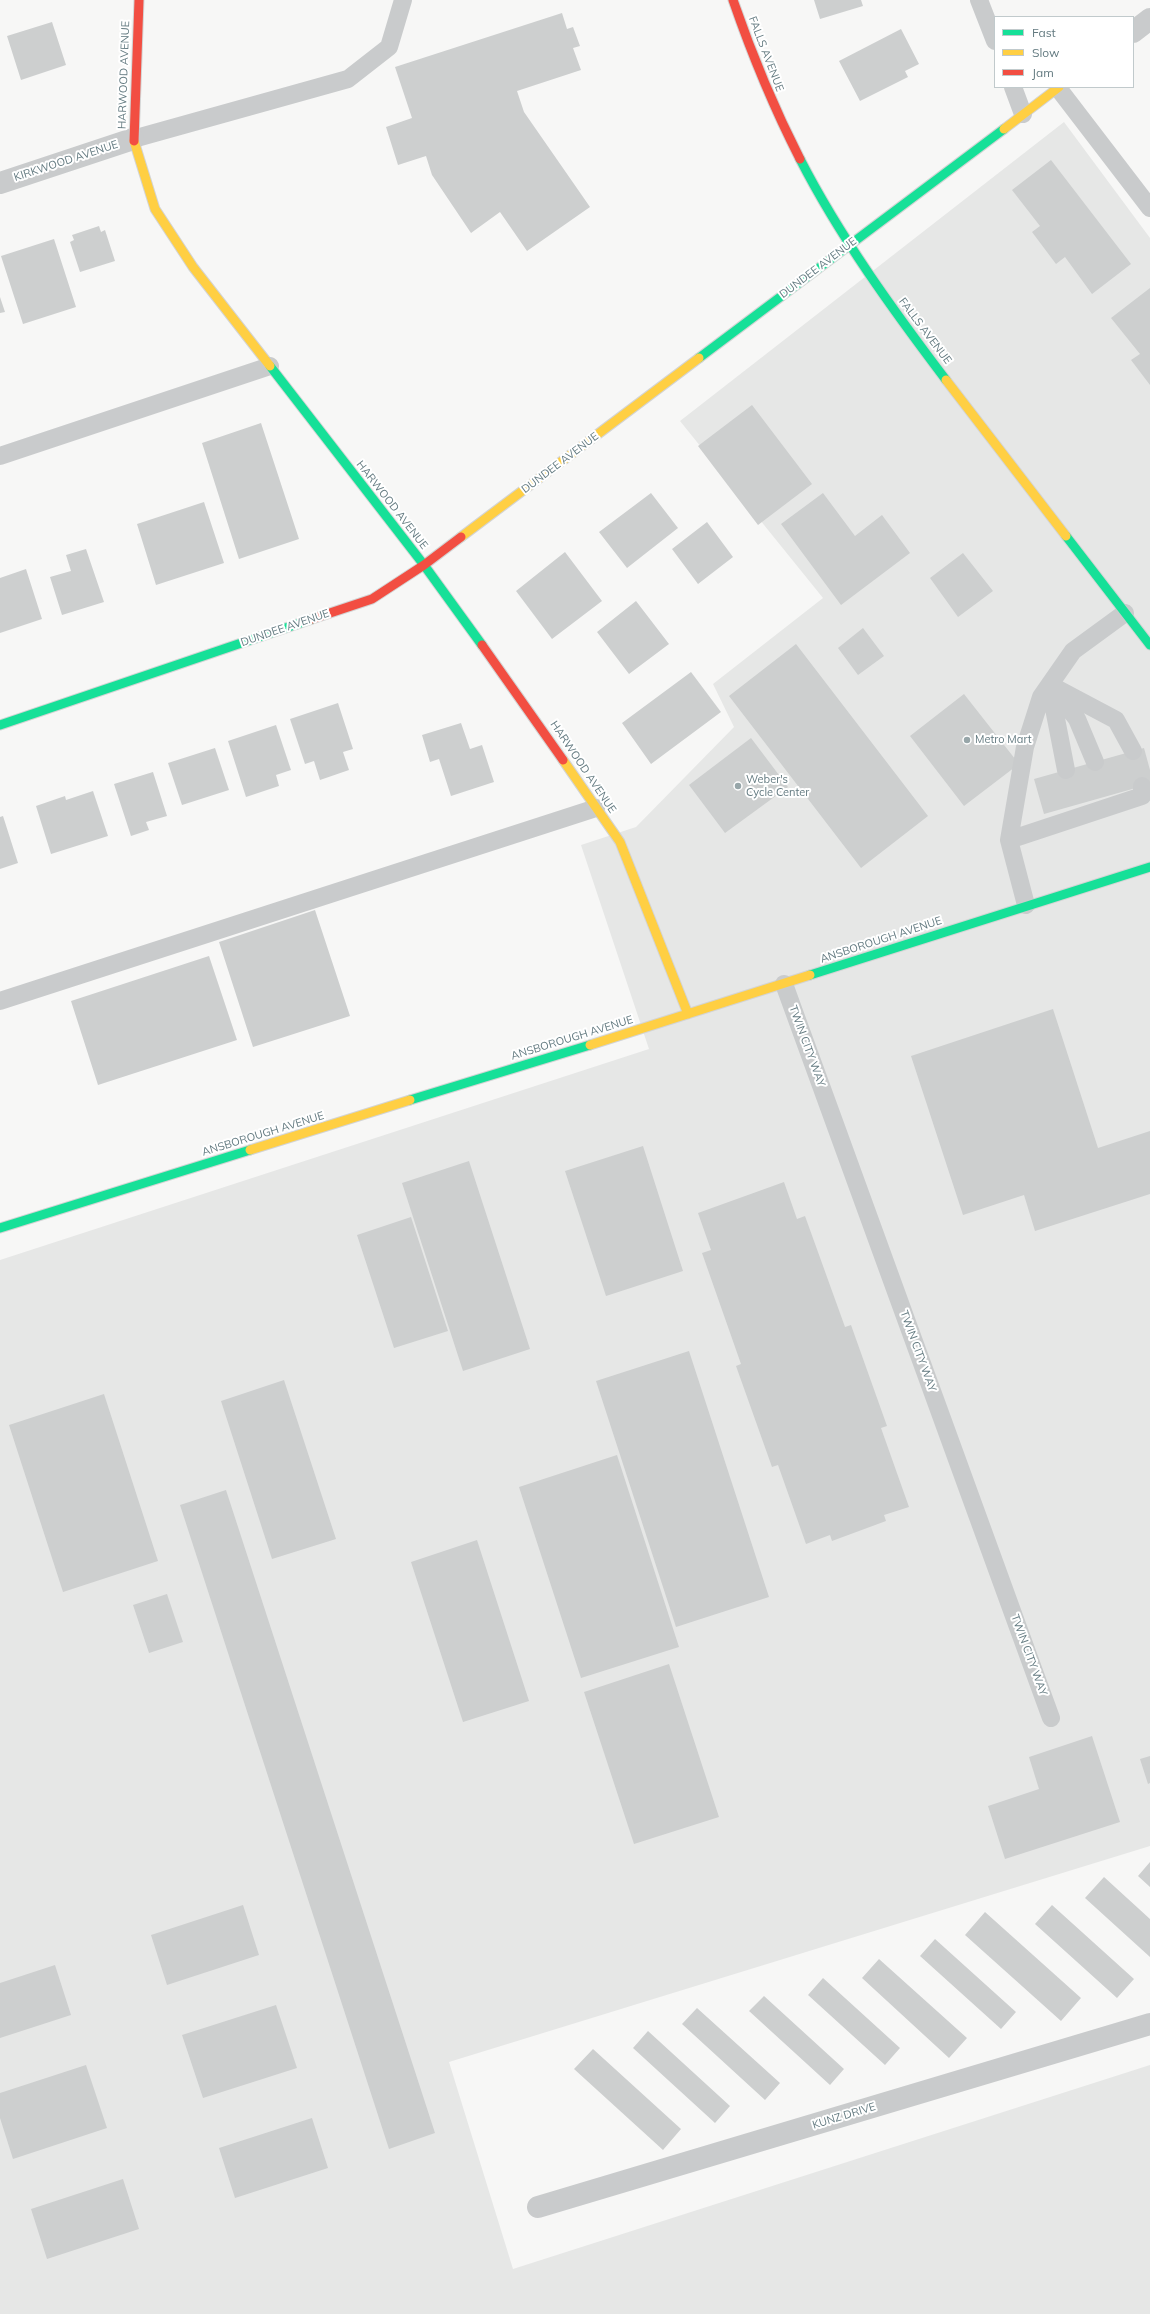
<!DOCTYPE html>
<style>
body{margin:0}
#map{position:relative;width:1150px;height:2314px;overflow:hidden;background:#f7f7f6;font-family:Mulish,sans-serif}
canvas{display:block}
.legend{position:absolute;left:994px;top:16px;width:140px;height:72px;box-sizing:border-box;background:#fff;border:1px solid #c1cacc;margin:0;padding:5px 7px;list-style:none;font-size:12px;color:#637a80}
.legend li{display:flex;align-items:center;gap:8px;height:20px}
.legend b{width:20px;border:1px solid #c1cacc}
</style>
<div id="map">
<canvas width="1150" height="2314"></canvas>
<ul class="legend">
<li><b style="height:5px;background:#16e098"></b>Fast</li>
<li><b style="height:5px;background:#ffcf43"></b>Slow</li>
<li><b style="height:5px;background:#f24e42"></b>Jam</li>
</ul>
</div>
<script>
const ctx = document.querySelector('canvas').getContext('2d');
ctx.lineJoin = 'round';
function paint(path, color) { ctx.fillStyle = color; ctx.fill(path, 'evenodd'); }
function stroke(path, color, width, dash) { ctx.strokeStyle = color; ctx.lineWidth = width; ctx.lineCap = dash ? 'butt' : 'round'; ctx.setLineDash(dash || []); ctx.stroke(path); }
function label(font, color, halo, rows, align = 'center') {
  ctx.font = font + ' Mulish,sans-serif'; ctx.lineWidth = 4; ctx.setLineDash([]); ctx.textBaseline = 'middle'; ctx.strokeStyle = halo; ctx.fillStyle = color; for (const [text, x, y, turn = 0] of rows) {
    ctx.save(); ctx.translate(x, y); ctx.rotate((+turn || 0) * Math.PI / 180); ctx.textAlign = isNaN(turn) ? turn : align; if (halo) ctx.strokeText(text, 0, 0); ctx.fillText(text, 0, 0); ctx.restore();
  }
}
const built = new Path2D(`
 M1064,122L1150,238V1846L449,2062L513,2269L1150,2065V2314H0V1260L649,1049L581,845L636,827L734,727L713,684L823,598L680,421Z`);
const building = new Path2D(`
 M814,0H861L863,6L820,19Z
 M562,13L567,29L573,27L580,46L573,48L581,70L517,91L524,112L590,207L527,251L500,212L471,233L432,175L426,156L398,165L386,127L412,118L395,67Z
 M52,22L66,65L21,80L7,36Z
 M901,29L919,64L905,71L908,77L860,101L839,61Z
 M1051,160L1131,264L1092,294L1065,257L1056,264L1032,232L1040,226L1012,190Z
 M99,226L101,232L105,230L115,261L80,272L70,242L74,240L72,235Z
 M54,239L76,307L23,324L1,256Z
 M1150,288V385L1131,360L1140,354L1111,318Z
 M0,297L5,312L0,313Z
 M752,405L812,484L758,525L698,446Z
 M261,423L299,539L239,559L202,443Z
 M651,493L678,528L627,568L599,532Z
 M823,493L855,536L882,515L910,553L841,605L781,524Z
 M204,502L224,563L156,585L137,524Z
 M707,522L733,557L698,584L672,549Z
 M86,549L104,602L62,615L50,577L71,571L66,555Z
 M565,552L602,601L552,639L516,591Z
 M963,553L993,591L958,617L930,578Z
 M26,569L42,619L0,633V578Z
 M636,601L669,644L629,674L597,632Z
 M863,628L884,656L858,675L838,648Z
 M796,644L928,816L861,868L729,696Z
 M691,672L721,712L651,764L622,723Z
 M964,694L1019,764L964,806L910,736Z
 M338,703L353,749L343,752L349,770L320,780L314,761L305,764L290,719Z
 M461,723L470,749L482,745L494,782L451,796L439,759L430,762L422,735Z
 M276,725L291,770L276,775L279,786L246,797L228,741Z
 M751,738L788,787L725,833L689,785Z
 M215,748L229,790L182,805L168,763Z
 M1144,748L1150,770V784L1044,814L1034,779Z
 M153,772L167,816L146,822L149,830L131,836L114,784Z
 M93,791L108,836L51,854L36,806L65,796L66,800Z
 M3,816L18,863L0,869V817Z
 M315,910L350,1016L253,1047L219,942Z
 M209,956L237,1040L98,1085L71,1001Z
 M1053,1009L1098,1148L1150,1131V1194L1035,1231L1024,1195L963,1215L911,1056Z
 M643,1146L683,1271L606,1296L565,1171Z
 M469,1161L530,1349L463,1371L402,1183Z
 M784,1182L797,1219L805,1216L845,1327L851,1325L887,1426L881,1428L909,1507L884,1515L886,1521L832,1541L830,1535L806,1544L778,1465L772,1467L736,1366L741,1364L702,1253L711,1250L698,1213Z
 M411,1217L448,1331L394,1348L357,1235Z
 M689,1351L769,1597L676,1627L596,1381Z
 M284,1380L336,1539L272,1559L221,1401Z
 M104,1394L158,1561L63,1592L9,1425Z
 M617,1455L679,1647L581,1678L519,1487Z
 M226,1490L435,2133L389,2149L180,1505Z
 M477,1540L529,1701L463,1722L411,1562Z
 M167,1594L183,1642L149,1653L133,1605Z
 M669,1664L719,1817L634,1844L584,1692Z
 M1092,1736L1120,1822L1005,1859L988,1806L1039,1789L1029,1757Z
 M1150,1756V1783L1148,1784L1140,1759Z
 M1150,1862V1887L1138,1876Z
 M1104,1877L1150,1919V1957L1085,1898Z
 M243,1905L259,1955L167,1985L151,1935Z
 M1052,1905L1134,1979L1117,1998L1035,1924Z
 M985,1912L1081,1998L1061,2021L965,1935Z
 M935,1939L1016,2012L1001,2029L920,1956Z
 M879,1959L967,2038L949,2058L862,1978Z
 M55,1965L71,2015L0,2038V1983Z
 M823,1978L900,2048L885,2065L808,1995Z
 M764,1996L844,2069L830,2085L749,2011Z
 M276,2005L297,2068L203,2098L182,2035Z
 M697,2008L780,2083L765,2100L682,2024Z
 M648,2031L730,2106L715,2123L633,2048Z
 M593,2049L681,2129L663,2150L574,2069Z
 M86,2065L107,2128L13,2159L0,2118V2093Z
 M312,2118L328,2168L235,2198L219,2148Z
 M123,2179L139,2229L47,2259L31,2209Z`);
const lane = new Path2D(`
 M979,0L995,41
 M1013,87L1023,114
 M1058,88L1150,208
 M133,139L348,79L389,47L403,0
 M0,456L270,366
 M1050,685L1116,720L1133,751
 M1050,688L1066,770
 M1054,690L1077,719L1095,762
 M1009,840L1142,796V786
 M1026,905L1009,840L1025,747L1041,697L1073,651L1125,613
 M784,984L1051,1718
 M0,1001L596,808`);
const street = new Path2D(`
 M1133,32L1150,19
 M0,183L133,139
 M538,2207L1150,2024`);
const fast = new Path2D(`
 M800,159C840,237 893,310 946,380
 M699,358L1004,129
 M270,366L424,565L482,645
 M1066,536L1150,645
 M0,725L312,619
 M810,975L1150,867
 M410,1100L590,1045
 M0,1228L250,1150`);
const slow = new Path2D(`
 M1004,129L1059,87
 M134,141L155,209L193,267L270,366
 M946,380L1066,536
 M461,537L699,358
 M563,760L620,842L688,1014
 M590,1045L810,975
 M250,1150L410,1100`);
const jam = new Path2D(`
 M733,0C752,55 774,108 800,159
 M134,141L139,0
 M312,619L372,599L424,565L461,537
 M482,645L563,760`);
const markers = [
 [967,740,4,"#97a6a9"],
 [738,786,4,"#97a6a9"]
];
const streetNames = [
 ["FALLS AVENUE",766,54,69],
 ["HARWOOD AVENUE",124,75,-88],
 ["KIRKWOOD AVENUE",66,161,-18],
 ["DUNDEE AVENUE",818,268,-37],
 ["FALLS AVENUE",925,331,53],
 ["DUNDEE AVENUE",560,463,-37],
 ["HARWOOD AVENUE",392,505,52],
 ["DUNDEE AVENUE",285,628,-19],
 ["HARWOOD AVENUE",583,767,56],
 ["ANSBOROUGH AVENUE",881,940,-18],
 ["ANSBOROUGH AVENUE",572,1038,-17],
 ["TWIN CITY WAY",807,1046,70],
 ["ANSBOROUGH AVENUE",263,1134,-17],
 ["TWIN CITY WAY",918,1351,70],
 ["TWIN CITY WAY",1029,1655,70],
 ["KUNZ DRIVE",844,2116,-17]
];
const poiNames = [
 ["Metro Mart",975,740],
 ["Weber's",746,780],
 ["Cycle Center",746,793]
];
paint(built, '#e6e7e6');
paint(building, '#cdcfcf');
stroke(fast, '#d3d4d4', 11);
stroke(slow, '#d3d4d4', 11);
stroke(jam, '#d3d4d4', 11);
stroke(lane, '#c9cbcc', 18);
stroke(street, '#c9cbcc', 22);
stroke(fast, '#16e098', 9);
stroke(slow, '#ffcf43', 9);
stroke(jam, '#f24e42', 9);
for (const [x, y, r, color] of markers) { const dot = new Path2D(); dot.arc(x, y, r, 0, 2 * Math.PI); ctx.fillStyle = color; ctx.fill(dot); stroke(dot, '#fff', 1.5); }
label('11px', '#637a80', '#fff', streetNames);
label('11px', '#637a80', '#fff', poiNames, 'left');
</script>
